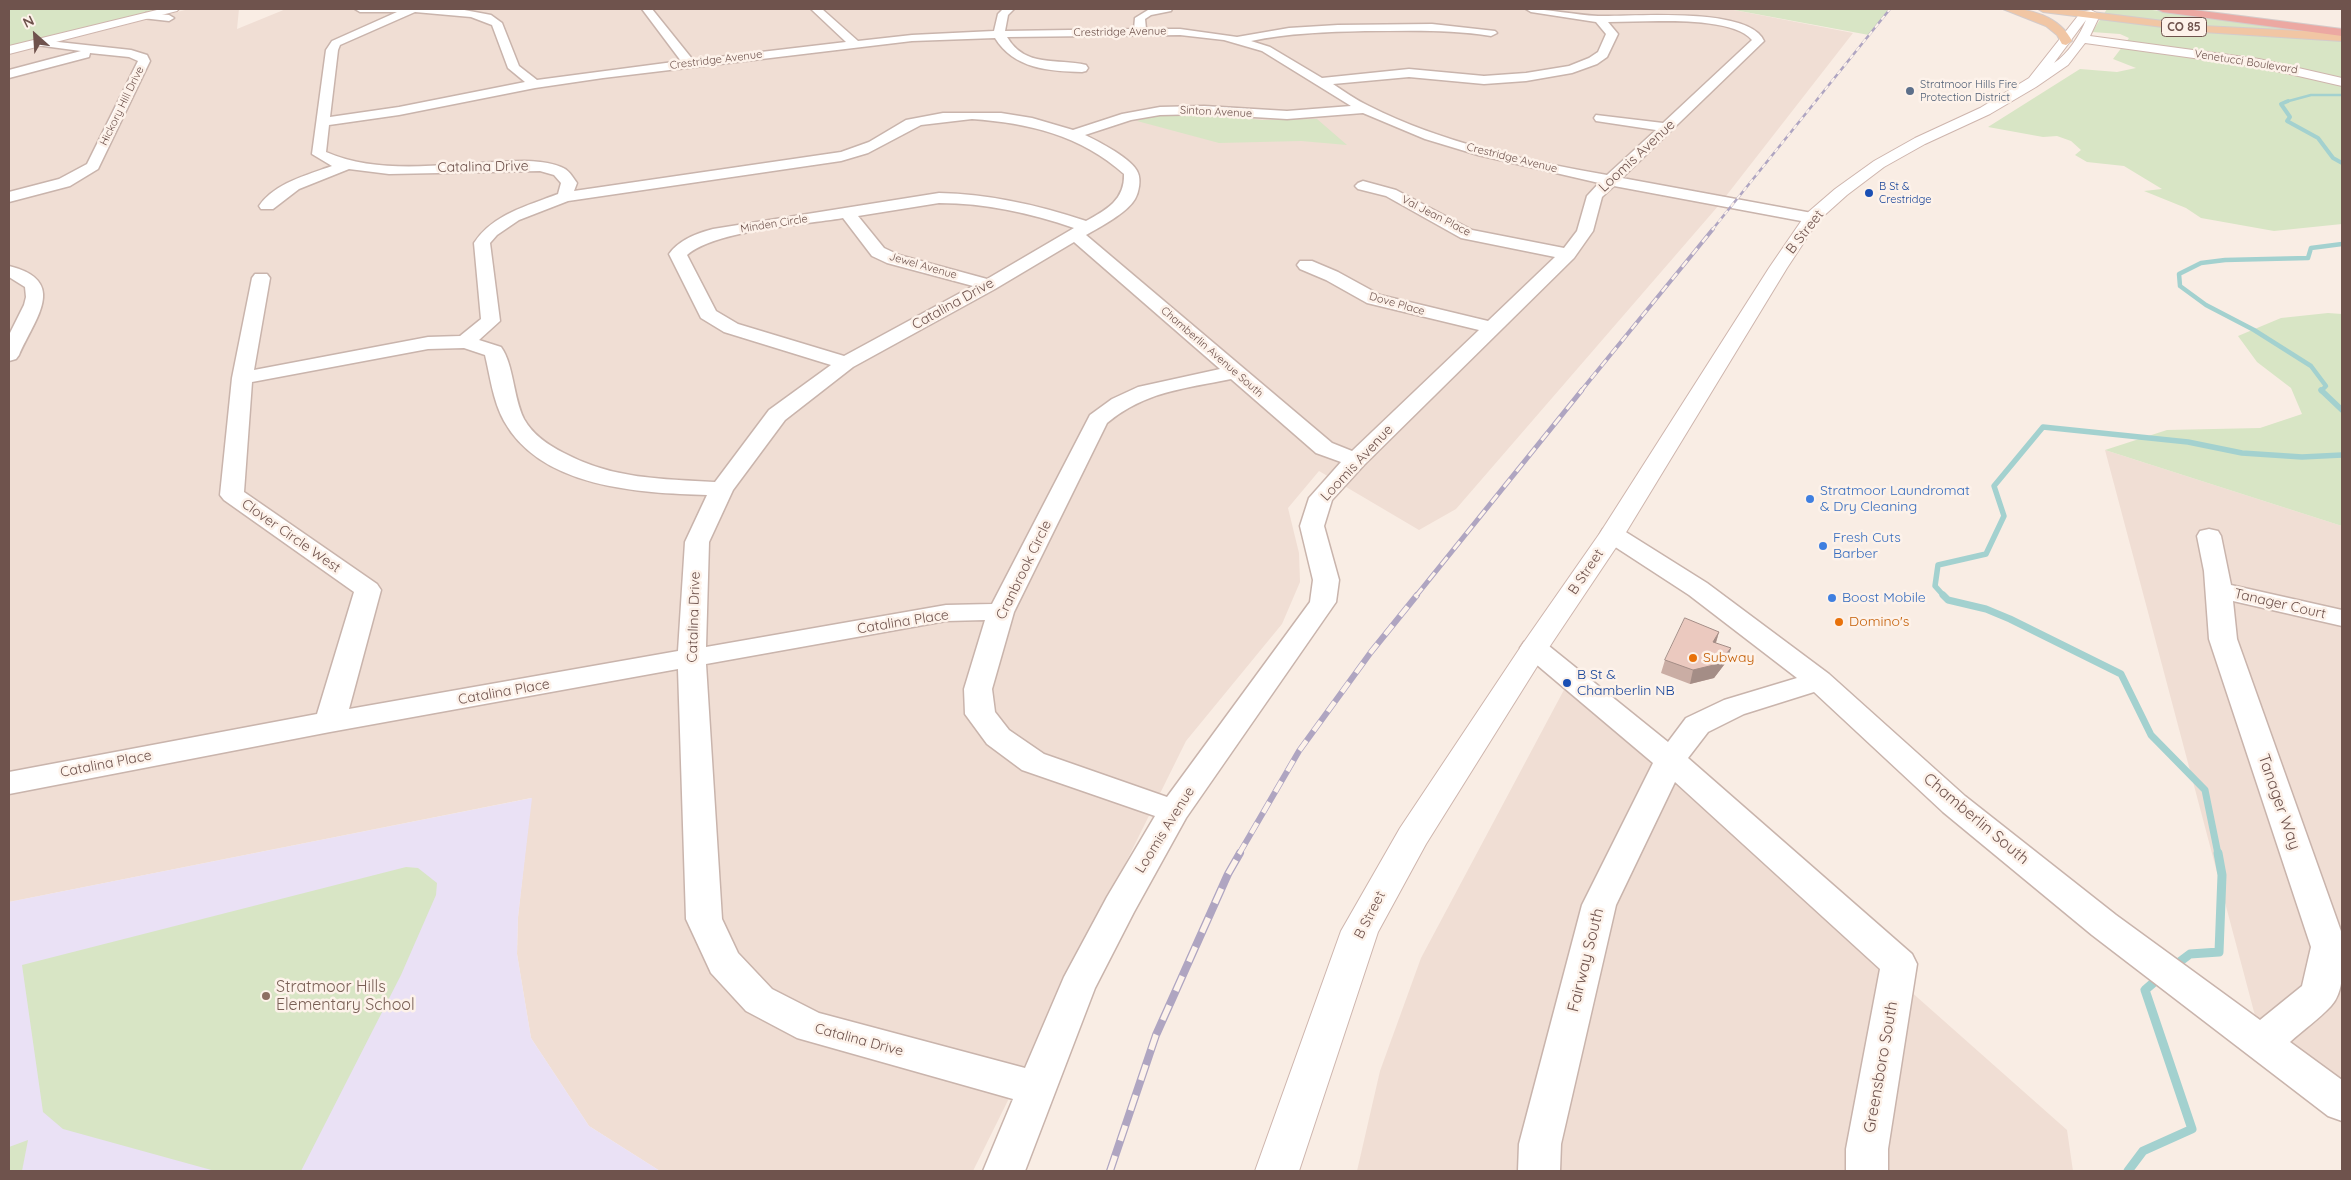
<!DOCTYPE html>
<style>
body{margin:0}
#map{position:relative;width:2351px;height:1180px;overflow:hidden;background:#f9ede4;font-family:Quicksand,sans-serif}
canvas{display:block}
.frame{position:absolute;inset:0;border:10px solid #6f534d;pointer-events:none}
.north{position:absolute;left:10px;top:10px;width:50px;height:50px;-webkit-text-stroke:4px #fdf2ea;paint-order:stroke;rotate:334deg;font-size:14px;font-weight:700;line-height:20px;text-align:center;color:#6f534d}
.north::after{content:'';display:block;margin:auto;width:18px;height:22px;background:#6f534d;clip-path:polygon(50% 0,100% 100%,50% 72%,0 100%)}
</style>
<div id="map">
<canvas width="2351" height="1180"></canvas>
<div class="frame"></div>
<div class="north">N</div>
</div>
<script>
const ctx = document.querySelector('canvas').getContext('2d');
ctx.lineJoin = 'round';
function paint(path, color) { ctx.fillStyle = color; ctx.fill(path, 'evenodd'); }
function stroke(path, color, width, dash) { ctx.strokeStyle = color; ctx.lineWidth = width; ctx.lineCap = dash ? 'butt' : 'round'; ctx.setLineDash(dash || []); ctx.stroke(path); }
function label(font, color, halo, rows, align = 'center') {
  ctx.font = font + ' Quicksand,sans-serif'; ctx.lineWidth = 5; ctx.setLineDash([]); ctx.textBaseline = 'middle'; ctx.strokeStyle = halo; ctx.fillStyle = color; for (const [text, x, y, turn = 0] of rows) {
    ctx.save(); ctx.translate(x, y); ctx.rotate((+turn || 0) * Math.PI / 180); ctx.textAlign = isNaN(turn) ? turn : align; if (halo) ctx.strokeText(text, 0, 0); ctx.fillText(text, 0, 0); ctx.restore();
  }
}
const residential = new Path2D(`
 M189,9H239L237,29L286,9H1729L1853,33L1719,205L1456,509L1419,530L1319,471L1288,508L1299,553L1300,582L1282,624L1186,741L973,1171H660L589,1126L531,1038L517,954L518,917L531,798L9,902V54Z
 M2105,450L2342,526V1106L2262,1042Z
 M1566,686L2067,1130L2073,1171H1357L1380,1071L1421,958Z`);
const education = new Path2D(`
 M532,798L518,917L517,954L531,1038L589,1126L660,1171H9V902Z`);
const green = new Path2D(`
 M9,9H159L9,47Z
 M1729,9H1890L1869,35Z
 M2107,9H2145L2342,36V224L2274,231L2201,218L2186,208L2144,191L2162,189L2124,166L2087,162L2075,155L2081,150L2071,141L2057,136L2043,137L1988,127L2080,69L2117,72L2136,68L2113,59L2129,38L2120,34L2092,32Z
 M1158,114H1207L1262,120L1317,119L1347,145L1301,141L1219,143L1137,121Z
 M2328,313L2342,314V526L2105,450L2167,430L2260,428L2302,414L2291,388L2257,362L2238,336L2281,318Z
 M406,867L418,868L437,883L436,895L401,975L301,1171H215L63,1129L43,1112L22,965Z
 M28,1140L22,1171H9V1147Z`);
const streamFar5 = new Path2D(`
 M2285,102L2311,95H2342`);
const streamFar4 = new Path2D(`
 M2288,101L2281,104L2290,117L2287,121L2318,138L2333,158L2342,163`);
const streamFar3 = new Path2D(`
 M2321,391L2326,386L2311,366L2254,330L2206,305L2180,286L2179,274L2201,263L2225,260L2308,258L2311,248L2342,244`);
const streamFar2 = new Path2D(`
 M2321,390L2342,410
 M1944,596L1935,586L1938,565L1986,554L2004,516L1994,486L2043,427L2188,442L2242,453L2302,457L2342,455`);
const streamFar1 = new Path2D(`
 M1943,595L1948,600L1986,609L2010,619L2121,674L2151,735L2205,790L2218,854`);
const stream = new Path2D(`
 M2174,966L2190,954L2219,952L2222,875L2218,853
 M2128,1171L2143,1151L2192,1129L2145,990L2160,977`);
const street = new Path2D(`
 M355,9H459L491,15L502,23L519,66L537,80L681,61L642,9H652L693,60L846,42L811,9H822L858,41L912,35L994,31L998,14L1003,9H1014L1008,15L1005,31L1134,29L1135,18L1148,10L1172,9L1171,11L1151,15L1145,19L1146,29H1180L1237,37L1289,28L1338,25L1432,24L1495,31L1497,33L1491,36C1449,29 1407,31 1365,31C1327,32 1288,33 1251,41L1270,47L1322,78L1409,69L1484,76L1526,73L1569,66L1589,58L1598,52L1606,34L1596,22L1531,12L1526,9C1550,9 1574,15 1598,16C1631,17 1749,6 1764,41L1622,178L1812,213L1820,218L1812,223L1614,186L1602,197L1593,231L1574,258L1364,465L1332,500L1324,526L1339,580L1336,602L1186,818L1134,912L1095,988L1025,1171H983L1013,1099L797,1038L746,1011L711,973L686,919L678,669L330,732L9,794V772L317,714L354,592L224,500L220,495L232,378L252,278L255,274H267L270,278L254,370L428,337L460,336L481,319L474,243C493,214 527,206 558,194L561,183L554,175L540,171L389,174L349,169L299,189L273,209H261L259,206C275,183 307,175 332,166L312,154L326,50L332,41L397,12H360ZM415,12L471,17L492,25L508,68L525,82L399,107L330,117L338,50L340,45ZM1659,21C1682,21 1737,21 1752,40L1663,123L1596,115L1594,118L1596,121L1656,130L1607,175C1527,161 1442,143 1369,106C1356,100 1345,92 1333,84L1409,77L1484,84L1526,81L1572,73L1597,64L1607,57L1618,34L1608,22ZM1180,35L1224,40L1262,51L1351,106L1287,111L1204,106L1160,107L1122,114L1073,130L1032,118L1001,113H943L906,120L869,142L841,152L574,191L577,183C572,176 569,170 561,167C542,159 517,161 497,162C442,164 378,175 326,152L329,125L399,115L535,88L603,78L912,41L995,38C1014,69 1049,71 1082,72L1086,71L1088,68L1086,65C1057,58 1025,68 1007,37ZM1363,113L1425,139L1478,155L1599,183L1587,196L1577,231L1564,248L1472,230L1396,190L1363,181L1358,183L1355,186L1358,189L1386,196L1461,238L1555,257L1488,321L1380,295L1338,272L1312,261H1300L1297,265L1300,269L1326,280L1367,303L1479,330L1352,451L1332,443L1086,235C1100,227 1127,213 1135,199C1139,192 1141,180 1138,173C1133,159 1098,141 1085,135L1131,120L1160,115L1204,114L1287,119ZM972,119C1029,123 1080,135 1124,174C1125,200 1106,210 1086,221C1038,205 989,194 939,193L713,229C697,233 679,240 669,254L701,318L724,332L831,365L769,410L715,482C662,479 612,479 564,453C548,445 533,435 524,419C513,397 514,365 501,347L479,340L500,321L490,243L497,235L519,220L568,201L841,161L868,153L921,125ZM939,203C986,203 1030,213 1074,228L987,279L899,255L884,248L858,216ZM843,218L872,256L887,263L973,286L844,356L738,324L716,311L687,255C716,230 803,225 843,218ZM1074,242L1220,369L1138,387L1112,399L1090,415L992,604L946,605L706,647L709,542L733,490L785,420L853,367L995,289ZM464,348L485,355C490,376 493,401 504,421C541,488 639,493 707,495L685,542L678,651L349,709L381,590L377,584L244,492L252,382L428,349ZM1231,379L1316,453L1341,462L1309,498L1300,526L1313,580L1310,602L1167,797L1044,754L1009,730L995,712L992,689L1014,612L1107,423C1146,391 1183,389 1231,379ZM985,620L964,689L965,714L987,744L1022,770L1155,816L1107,897L1064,977L1025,1068L819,1013L772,989L738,953L722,919L706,664L946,621Z
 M146,13L169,15L174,18L169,21L142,18L141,16Z
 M40,40L131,50L147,55L150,61L98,169L70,186L9,202V192L59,179L87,164L138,61L129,57L90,53L89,57L9,78V70L81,51L36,45L34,43Z
 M9,266C69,281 35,318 19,355L16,359L9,361V335L24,305L26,297L25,287L9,277Z
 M1612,527L1621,529L1707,583L1829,674L1965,796L2116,915L2260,1020L2302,986L2311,947L2209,639L2204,571L2197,536L2200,531L2209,529L2218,531L2221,536L2231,585L2342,610V626L2233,601L2237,639L2342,934C2342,955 2347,989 2331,1006C2319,1019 2303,1030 2290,1042L2342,1080V1121L2328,1116L2092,935L1943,812L1814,692L1744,714L1708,732L1688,758L1912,954L1917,964L1888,1149V1171H1846V1149L1880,969L1675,782L1616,905L1561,1144L1560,1171H1518L1519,1144L1582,905L1653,763L1524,654L1520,648L1524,642L1534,639L1544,642L1668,742L1686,718L1724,700L1797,678L1689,595L1603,539L1600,534L1603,529Z`);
const secondary = new Path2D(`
 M161,9H179L177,11L9,54V46Z
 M2091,10L2100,15L2090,36L2259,59L2342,78V86L2259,67L2085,43L2068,65L2036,87L1990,114L1925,144L1884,167L1847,195L1818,221L1787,268L1625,534L1548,649L1426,844L1378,932L1299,1171H1255L1341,931L1400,828L1524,642L1600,533L1769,268L1806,214L1835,189L1874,161L1915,138L1980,108L2029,78L2081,12ZM2086,20C2080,35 2068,54 2054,63Z`);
const primary = new Path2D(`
 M2003,9C2029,7 2060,17 2072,41L2066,45L2062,44L2057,35L2046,26Z
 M2038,9H2068L2203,26L2342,33V41L2203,32L2043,12Z`);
const highway = new Path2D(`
 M2157,9H2186L2342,29V36L2163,12Z`);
const railFar4 = new Path2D(`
 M1712,230L1890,9`);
const railFar3 = new Path2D(`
 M1581,391L1713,229`);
const railFar2 = new Path2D(`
 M1416,596L1582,390`);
const railFar1 = new Path2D(`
 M1239,854L1299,751L1371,652L1417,595`);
const rail = new Path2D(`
 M1110,1171L1156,1035L1228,874L1240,853`);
const wall = new Path2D(`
 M1719,632L1716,643L1727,661L1714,678L1690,684L1661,673L1665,660Z`);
const shadedWall = new Path2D(`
 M1719,632L1715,645L1713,642Z
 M1731,648L1727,661L1714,678L1690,684L1693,670Z`);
const building = new Path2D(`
 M1685,618L1719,632L1713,642L1731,648L1718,664L1693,670L1665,660Z`);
const markers = [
 [1910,91,5,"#5c6f8a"],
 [1869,193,5,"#1a4fb4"],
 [1810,499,5,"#3f7fe0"],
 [1823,546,5,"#3f7fe0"],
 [1832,598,5,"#3f7fe0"],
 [1839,622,5,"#e8710a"],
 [1693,658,5,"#e8710a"],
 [1567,683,5,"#1a4fb4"],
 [266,996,5,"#8d6e63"]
];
const farStreetnames = [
 ["Crestridge Avenue",1120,32,-1],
 ["Crestridge Avenue",716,60,-7],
 ["Venetucci Boulevard",2246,62,9],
 ["Hickory Hill Drive",122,106,-64],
 ["Sinton Avenue",1216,112,3],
 ["Crestridge Avenue",1512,158,14],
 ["Val Jean Place",1436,216,27],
 ["Minden Circle",774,224,-9],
 ["Jewel Avenue",923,266,16],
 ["Dove Place",1397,304,16],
 ["Chamberlin Avenue South",1212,352,41]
];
const farServicenames = [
 ["Stratmoor Hills Fire",1920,85],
 ["Protection District",1920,98]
];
const farTransitnames = [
 ["B St &",1879,187],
 ["Crestridge",1879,200]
];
const shields = [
 [2184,27,45]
];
const shieldNames = [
 ["CO 85",2184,27]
];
const streetNames = [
 ["Loomis Avenue",1637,156,-43],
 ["Catalina Drive",483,167,-1],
 ["B Street",1805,232,-52],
 ["Catalina Drive",953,304,-29],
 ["Loomis Avenue",1357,463,-47],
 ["Clover Circle West",291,536,35],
 ["Cranbrook Circle",1024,570,-64],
 ["B Street",1586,572,-56],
 ["Tanager Court",2280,604,13],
 ["Catalina Drive",694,617,-88],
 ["Catalina Place",903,622,-9],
 ["Catalina Place",504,692,-10],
 ["Catalina Place",106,764,-11],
 ["Loomis Avenue",1165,830,-58],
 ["B Street",1370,915,-63],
 ["Catalina Drive",859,1040,15]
];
const shopNames = [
 ["Stratmoor Laundromat",1820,491],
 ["& Dry Cleaning",1820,507],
 ["Fresh Cuts",1833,538],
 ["Barber",1833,554],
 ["Boost Mobile",1842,598]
];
const foodNames = [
 ["Domino's",1849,622],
 ["Subway",1703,658]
];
const transitNames = [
 ["B St &",1577,675],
 ["Chamberlin NB",1577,691]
];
const nearStreetnames = [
 ["Tanager Way",2279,802,71],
 ["Chamberlin South",1976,819,40],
 ["Fairway South",1586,960,-76],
 ["Greensboro South",1881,1067,-80]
];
const nearEducationnames = [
 ["Stratmoor Hills",276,987],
 ["Elementary School",276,1005]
];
paint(residential, '#f0ded4');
paint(education, '#eae1f5');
paint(green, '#d8e5c5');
stroke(streamFar5, '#a3d1cf', 2.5);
stroke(streamFar4, '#a3d1cf', 4);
stroke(streamFar3, '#a3d1cf', 4.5);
stroke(streamFar2, '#a3d1cf', 5.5);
stroke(streamFar1, '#a3d1cf', 7);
stroke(stream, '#a3d1cf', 9);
stroke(street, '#c9b4ac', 3);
stroke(secondary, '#ceb5ad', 2);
stroke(primary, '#d4cbca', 2);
stroke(highway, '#d4cbca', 2);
paint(street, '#fff');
paint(secondary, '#fff');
paint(primary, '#f1c6a4');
paint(highway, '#eca8a2');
stroke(railFar4, '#afa5c1', 2.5);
stroke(railFar3, '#afa5c1', 4);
stroke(railFar2, '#afa5c1', 5);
stroke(railFar1, '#afa5c1', 6);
stroke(rail, '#afa5c1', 8);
stroke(railFar4, '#fdf2ea', 2, [5]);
stroke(railFar3, '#fdf2ea', 2.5, [8]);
stroke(railFar2, '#fdf2ea', 3, [10]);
stroke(railFar1, '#fdf2ea', 4.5, [12]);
stroke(rail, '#fdf2ea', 5.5, [16]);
paint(wall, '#caada4');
paint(shadedWall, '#a48d86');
paint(building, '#ebc9bf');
stroke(building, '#a48d86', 1);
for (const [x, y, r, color] of markers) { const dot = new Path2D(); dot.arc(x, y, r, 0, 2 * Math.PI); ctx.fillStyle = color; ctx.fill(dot); stroke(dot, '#fdf2ea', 2); }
label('11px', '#6f534d', '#fdf2ea', farStreetnames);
label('11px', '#4e5e75', '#fdf2ea', farServicenames, 'left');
label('11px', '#164399', '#fdf2ea', farTransitnames, 'left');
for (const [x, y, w] of shields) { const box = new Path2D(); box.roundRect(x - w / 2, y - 9.5, w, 19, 4); ctx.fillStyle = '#fdf2ea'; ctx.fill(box); stroke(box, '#6f534d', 1); }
label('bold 12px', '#6f534d', null, shieldNames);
label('14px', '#6f534d', '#fdf2ea', streetNames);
label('14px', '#366cbe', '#fdf2ea', shopNames, 'left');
label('14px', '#c56008', '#fdf2ea', foodNames, 'left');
label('14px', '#164399', '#fdf2ea', transitNames, 'left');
label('16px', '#6f534d', '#fdf2ea', nearStreetnames);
label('16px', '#785e54', '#fdf2ea', nearEducationnames, 'left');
</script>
